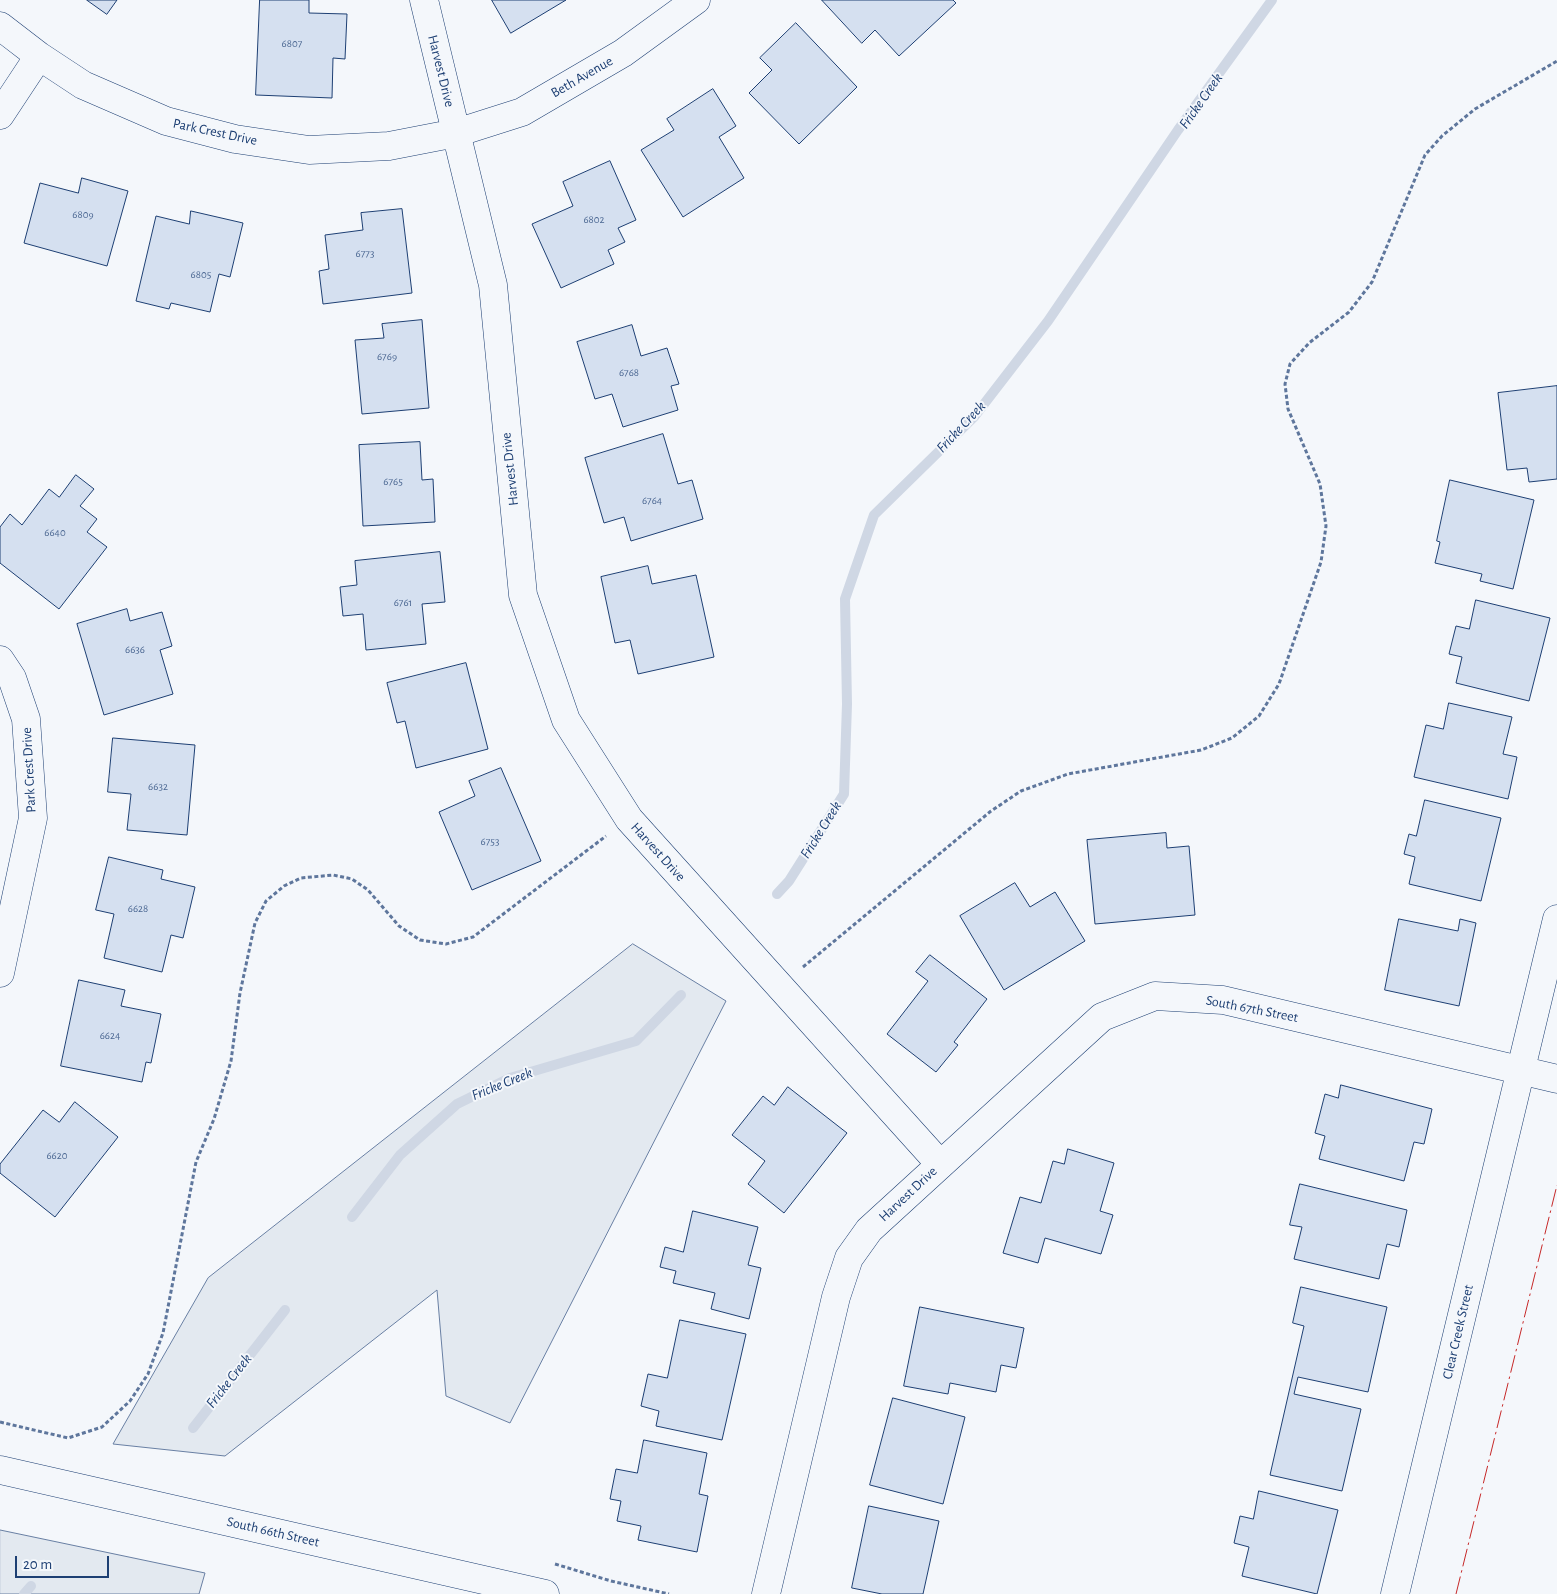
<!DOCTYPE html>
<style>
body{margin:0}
#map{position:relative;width:1557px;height:1594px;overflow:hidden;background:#f4f7fb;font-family:"Alegreya Sans",sans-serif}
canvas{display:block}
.scale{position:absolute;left:15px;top:1556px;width:94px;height:22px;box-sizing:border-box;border:2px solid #1d3f73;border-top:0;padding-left:6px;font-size:15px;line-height:18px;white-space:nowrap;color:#1d3f73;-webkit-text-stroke:4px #f4f7fb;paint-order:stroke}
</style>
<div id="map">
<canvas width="1557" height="1594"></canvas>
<div class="scale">20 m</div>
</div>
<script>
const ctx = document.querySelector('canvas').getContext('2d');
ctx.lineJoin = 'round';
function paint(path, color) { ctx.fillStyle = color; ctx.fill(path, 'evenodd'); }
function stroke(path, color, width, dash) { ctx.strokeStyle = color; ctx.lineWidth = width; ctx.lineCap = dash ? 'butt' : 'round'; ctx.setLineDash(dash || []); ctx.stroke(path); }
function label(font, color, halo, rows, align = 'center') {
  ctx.font = font + ' "Alegreya Sans",sans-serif'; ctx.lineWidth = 4; ctx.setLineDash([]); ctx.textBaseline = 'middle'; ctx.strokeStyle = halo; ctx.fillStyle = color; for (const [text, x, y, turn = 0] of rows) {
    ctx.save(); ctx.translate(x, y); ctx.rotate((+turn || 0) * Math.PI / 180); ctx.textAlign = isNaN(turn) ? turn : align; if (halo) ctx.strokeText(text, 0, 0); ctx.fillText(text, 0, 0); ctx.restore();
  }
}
const green = new Path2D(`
 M633,944L726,1001L510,1423L446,1396L437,1290L225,1456L113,1444L208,1278Z
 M0,1530L205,1573L199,1594H0Z`);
const stream = new Path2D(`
 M777,894L789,881L844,794L847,704L845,599L874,515L974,417L1048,321L1178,130L1272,0
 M352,1217L400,1155L457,1104L510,1078L636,1041L681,995
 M193,1428L285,1310
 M24,1594L31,1586`);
const building = new Path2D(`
 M87,0H117L107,14Z
 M260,0H309V13L347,14L345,59L333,58L332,98L256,95Z
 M492,0H566L511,33Z
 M822,0H953L956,3L899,56L875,30L862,43Z
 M796,23L857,87L799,144L749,93L772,70L760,58Z
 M713,89L736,126L719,137L744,178L683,217L641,150L674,130L667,119Z
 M610,161L636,220L618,228L625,242L608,250L614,264L561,288L532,224L573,206L563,182Z
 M82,178L128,191L107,266L24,243L40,183L78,193Z
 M402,209L412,293L323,304L319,271L329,269L325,235L363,230L361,213Z
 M191,211L243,223L230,277L219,274L210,312L171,303L169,309L136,301L156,216L189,224Z
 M422,320L429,408L362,414L355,340L384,338L382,324Z
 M632,325L641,356L667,348L679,384L671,386L678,410L623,427L612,394L595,399L577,342Z
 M1557,386V479L1529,482L1527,468L1507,470L1498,393Z
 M663,434L678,484L692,480L703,519L631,541L624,517L604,523L585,458Z
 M420,442L422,480L433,479L435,522L363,526L359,445Z
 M76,475L94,489L80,506L97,519L87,532L107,547L59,609L0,563V527L10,514L22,525L49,489L59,497Z
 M1450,480L1534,500L1513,589L1480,581L1482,574L1435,563L1440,542L1437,541Z
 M440,552L445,602L422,604L426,644L366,650L363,614L343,616L340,587L357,585L355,561Z
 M648,566L652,584L696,575L714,657L638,674L630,640L615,643L601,577Z
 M1476,600L1550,618L1529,701L1456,683L1462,657L1449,654L1456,626L1469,629Z
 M127,609L130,621L162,612L172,646L160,650L173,694L104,715L77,624Z
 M466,663L488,749L416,768L405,721L397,723L387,683Z
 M1449,703L1512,717L1503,754L1517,757L1508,799L1414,777L1426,725L1443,729Z
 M113,738L195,745L187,835L127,830L131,794L108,792Z
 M501,768L541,861L472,890L439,812L475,796L469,781Z
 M1425,800L1501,818L1481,901L1409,884L1415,857L1404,854L1409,834L1416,836Z
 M1166,833L1167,848L1189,846L1195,915L1095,924L1087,840Z
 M109,857L163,870L161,879L195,887L183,938L171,935L162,972L104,958L114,914L96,910Z
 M1015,883L1030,907L1055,892L1085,941L1004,990L960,916Z
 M1399,919L1458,931L1460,919L1476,923L1459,1006L1385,990Z
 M930,955L987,999L954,1042L958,1045L936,1072L887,1034L928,981L916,972Z
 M79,980L125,990L121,1006L161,1014L151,1063L146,1062L142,1082L61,1066Z
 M1341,1085L1432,1109L1424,1144L1414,1142L1404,1181L1319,1159L1325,1136L1315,1133L1325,1094L1338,1098Z
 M788,1087L847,1133L784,1213L748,1184L765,1161L732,1135L763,1096L774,1105Z
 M75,1102L118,1137L55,1217L0,1173V1164L43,1110L59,1122Z
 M1068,1149L1114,1163L1100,1211L1113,1215L1101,1254L1045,1238L1038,1263L1003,1253L1020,1197L1041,1203L1053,1161L1064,1164Z
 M1300,1184L1407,1210L1399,1247L1387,1244L1379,1279L1294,1259L1302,1227L1290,1225Z
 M693,1211L758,1227L748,1265L761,1268L749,1319L711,1309L715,1293L673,1283L676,1271L660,1267L665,1247L683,1252Z
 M1301,1287L1387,1307L1368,1392L1298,1377L1294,1394L1361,1409L1342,1491L1270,1475L1304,1326L1293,1323Z
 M920,1307L1024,1328L1016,1368L1001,1365L996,1392L950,1383L948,1394L904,1386Z
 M680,1320L746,1334L722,1440L656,1426L659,1411L641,1406L648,1374L667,1378Z
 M893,1398L965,1417L943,1504L870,1485Z
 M644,1440L707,1453L699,1494L708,1496L697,1552L638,1540L641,1526L617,1521L621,1501L610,1499L616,1469L637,1473Z
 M1259,1491L1338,1510L1317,1594L1242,1576L1249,1547L1234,1543L1240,1516L1253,1519Z
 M869,1506L939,1521L923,1594H882L852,1588Z`);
const path = new Path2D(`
 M803,967L991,811L1021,791L1068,774L1201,750L1232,738L1259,716L1279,684L1321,562L1326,526L1320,484L1288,409L1285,384L1290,364L1309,343L1349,312L1372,282L1425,155L1442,136L1475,109L1557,61
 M0,1422L68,1438L102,1427L130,1401L148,1374L163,1333L196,1162L214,1119L231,1061L240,993L255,923L266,901L284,886L301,878L333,875L352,879L368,890L399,926L420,940L446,944L473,937L606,836
 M555,1564L611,1581L669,1594`);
const minor = new Path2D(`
 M424,0L493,285L523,595L566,720L629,819L940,1164
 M0,26L39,56L83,85L166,121L235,139L309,150L389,146L456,133L522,112L623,53L696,0
 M0,115L39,56
 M0,660L12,678L26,719L33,818L0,973
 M766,1594L836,1297L849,1258L869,1230L1102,1017L1155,996L1223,1000L1557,1079
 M1395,1594L1557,919`);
const tertiary = new Path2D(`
 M0,1470L545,1594`);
const power = new Path2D(`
 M1456,1594L1557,1185`);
const numberNames = [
 ["6807",292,44],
 ["6809",83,215],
 ["6802",594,220],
 ["6773",365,254],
 ["6805",201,275],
 ["6769",387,357],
 ["6768",629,373],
 ["6765",393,482],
 ["6764",652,501],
 ["6640",55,533],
 ["6761",403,603],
 ["6636",135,650],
 ["6632",158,787],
 ["6753",490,842],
 ["6628",138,909],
 ["6624",110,1036],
 ["6620",57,1156]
];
const streetNames = [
 ["Harvest Drive",441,71,76],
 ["Beth Avenue",582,77,-30],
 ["Park Crest Drive",215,132,12],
 ["Harvest Drive",510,469,-96],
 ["Park Crest Drive",29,770,-93],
 ["Harvest Drive",658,852,48],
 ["South 67th Street",1252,1009,11],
 ["Harvest Drive",908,1194,-43],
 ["Clear Creek Street",1458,1332,-77],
 ["South 66th Street",273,1532,13]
];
const waterNames = [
 ["Fricke Creek",1201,101,-55],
 ["Fricke Creek",961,427,-47],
 ["Fricke Creek",821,830,-58],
 ["Fricke Creek",502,1084,-22],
 ["Fricke Creek",229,1381,-52]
];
paint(green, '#e3e9f0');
stroke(green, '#687fa3', 1);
stroke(stream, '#cfd7e4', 10);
paint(building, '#d5e0f0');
stroke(building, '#1d3f73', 1);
stroke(minor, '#1d3f73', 29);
stroke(tertiary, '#1d3f73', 29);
stroke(path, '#5e769c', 3, [4, 2.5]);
stroke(minor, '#f4f7fb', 28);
stroke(tertiary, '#f4f7fb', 28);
stroke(power, '#c62828', 1, [18, 4, 2.5, 4]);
label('11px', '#4b6792', null, numberNames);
label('14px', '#1d3f73', '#f4f7fb', streetNames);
label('italic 15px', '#1d3f73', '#f4f7fb', waterNames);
</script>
